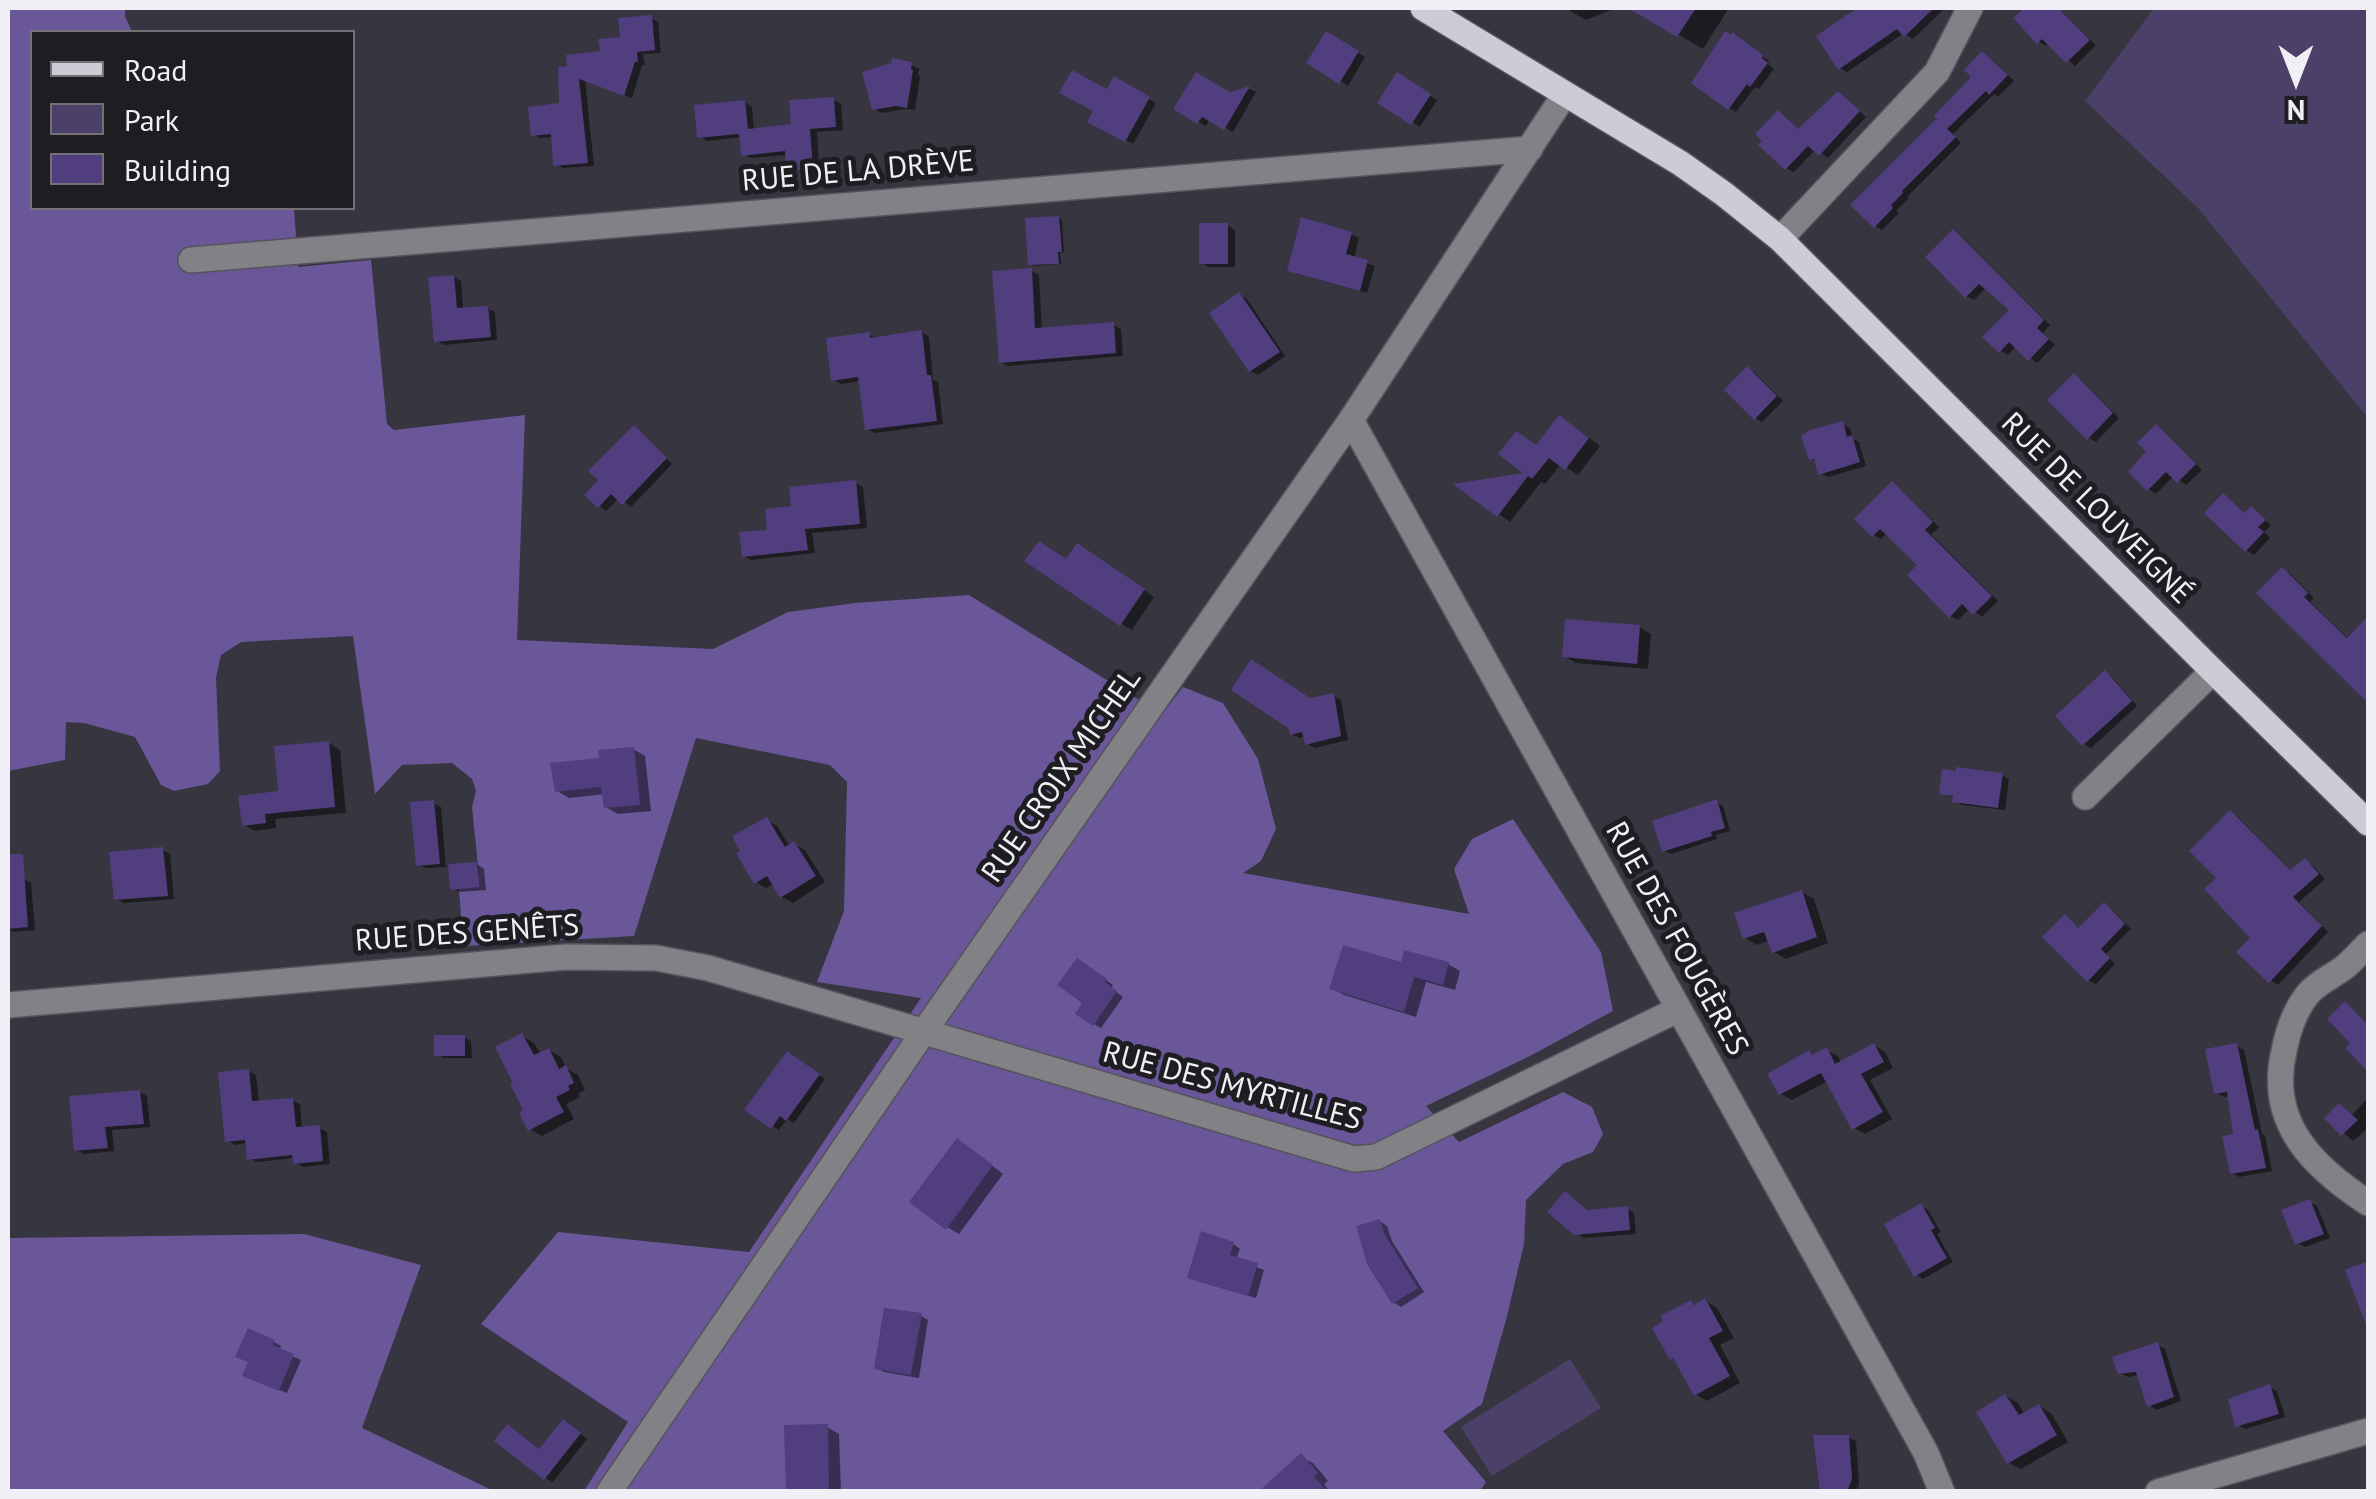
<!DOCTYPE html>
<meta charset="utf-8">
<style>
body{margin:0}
#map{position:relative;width:2376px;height:1499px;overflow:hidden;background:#37353f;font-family:"PT Sans",sans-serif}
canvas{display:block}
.frame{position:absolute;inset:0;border:10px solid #f0eff5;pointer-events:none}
.legend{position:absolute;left:30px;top:30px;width:325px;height:180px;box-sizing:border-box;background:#1e1d22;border:2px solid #727176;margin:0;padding:12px 18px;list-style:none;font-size:30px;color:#f0eff5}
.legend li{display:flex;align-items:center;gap:20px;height:50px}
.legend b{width:50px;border:2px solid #727176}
.north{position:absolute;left:2246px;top:30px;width:100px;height:100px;-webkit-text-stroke:8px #1e1d22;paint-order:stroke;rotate:180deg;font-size:28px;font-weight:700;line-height:40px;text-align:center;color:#f0eff5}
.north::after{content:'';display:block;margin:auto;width:35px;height:45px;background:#f0eff5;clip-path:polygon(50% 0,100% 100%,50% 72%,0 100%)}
</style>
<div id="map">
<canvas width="2376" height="1499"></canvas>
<div class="frame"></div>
<ul class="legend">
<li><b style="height:12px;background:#cdcbd6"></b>Road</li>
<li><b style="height:28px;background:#4b4168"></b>Park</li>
<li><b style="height:28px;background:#503e7e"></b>Building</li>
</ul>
<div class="north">N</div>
</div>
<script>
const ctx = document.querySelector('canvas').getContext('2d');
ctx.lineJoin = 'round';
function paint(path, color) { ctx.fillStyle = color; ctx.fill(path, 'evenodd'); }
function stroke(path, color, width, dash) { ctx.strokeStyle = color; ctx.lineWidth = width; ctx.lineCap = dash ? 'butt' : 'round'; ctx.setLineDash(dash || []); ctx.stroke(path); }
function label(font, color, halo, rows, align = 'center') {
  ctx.font = font + ' "PT Sans",sans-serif'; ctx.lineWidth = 10; ctx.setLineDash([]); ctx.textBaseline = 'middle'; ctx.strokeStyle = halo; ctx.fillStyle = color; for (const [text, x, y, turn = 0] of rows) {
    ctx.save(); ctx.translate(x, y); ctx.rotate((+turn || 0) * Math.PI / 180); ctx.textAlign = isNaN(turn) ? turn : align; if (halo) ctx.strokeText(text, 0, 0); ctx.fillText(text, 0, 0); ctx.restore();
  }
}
const green = new Path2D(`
 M2154,8H2368V418L2198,208L2085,101Z
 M1570,1359L1601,1408L1492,1476L1461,1427Z`);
const forest = new Path2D(`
 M8,8H125V16L132,32H32V208H294L298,267L371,260L387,424L394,430L525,415L517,640L713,649L788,612L855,603L969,595L1162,714L1183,687L1223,703L1258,759L1276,829L1261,861L1243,873L1469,914L1454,869L1472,839L1513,819L1601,952L1613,1011L1530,1056L1426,1106L1459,1142L1563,1092L1592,1107L1603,1134L1593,1152L1563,1164L1526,1200L1524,1244L1506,1320L1482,1404L1443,1431L1486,1482L1479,1492L584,1491L628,1422L481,1324L558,1232L749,1252L921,998L817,982L844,911L847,782L830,765L696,738L634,936L463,946L459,889L480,886L472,807L476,791L472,779L452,763L402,765L375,794L353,636L241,642L221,655L216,678L220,771L208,784L174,791L161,785L135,737L84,723L66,722L65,760L8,771Z
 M304,1234L421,1265L362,1428L494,1491H8V1238Z`);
const shadow = new Path2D(`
 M1565,8H1616L1586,20Z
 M1633,8H1729L1703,49Z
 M1861,8L1870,11L1873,15L1881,8H1945L1913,39L1904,33L1847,72L1840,68L1819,36Z
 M2027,8H2058L2096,45L2075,66L2049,42L2046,46L2039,42L2016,18Z
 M651,18L658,22L661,53L643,54L645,65H642L632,98L585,80L594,166L563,168L556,164L553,137L540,138L533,134L562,105L560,69L602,53Z
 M1327,35L1365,57L1348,86L1309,62Z
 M1740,40L1769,61L1768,64L1774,69L1759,89L1755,87L1736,112L1729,108Z
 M1990,58L2014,81L1998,97L1994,94L1953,134L1961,143L1907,197L1909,198L1896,211L1899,213L1882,230L1875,226Z
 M911,65L919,69L918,75L920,76L915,110L905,109L882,113L874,109Z
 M1398,75L1437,100L1420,127L1380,102Z
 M1115,80L1156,103L1133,144L1090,121Z
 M1250,89L1256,92L1233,132L1210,119L1206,126L1177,109Z
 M1839,94L1866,117L1828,158L1816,149L1794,172L1786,168L1779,113L1800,131Z
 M834,100L841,104L843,130L817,132L819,166L792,168V171L788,169L787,155L751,158L743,154L742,137L707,141L700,136L745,102L752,107L754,131L794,127Z
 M1059,218L1062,220L1064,252L1060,253L1061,264L1034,266L1031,264Z
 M1228,226L1235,230V267H1209L1202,263Z
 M1954,232L1961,237L2050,325L2043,333L2055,345L2037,363L2016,346L2008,355L2001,351L2012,310L1987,287L1974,300L1966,296Z
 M1351,234L1359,238L1354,259L1375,266L1367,293L1297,274L1290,270Z
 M1031,271L1039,275L1042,330L1113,325L1121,329L1123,356L1008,366L1001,362Z
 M453,277L461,281L463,310L487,308L495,312L497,340L444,345L437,341Z
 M1240,295L1247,299L1285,356L1258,375L1251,371Z
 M922,332L929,337L933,380L938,382L943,424L875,433L867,429L861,381L841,384L834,380L869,335L877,339Z
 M1748,369L1755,373L1783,401L1762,422L1755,418Z
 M2074,376L2081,380L2119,418L2096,442L2089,438Z
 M1842,424L1850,428L1853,439L1859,442L1866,466L1828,477L1820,473L1818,462L1811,459Z
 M1572,425L1600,446L1578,475L1561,464L1545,484L1541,482L1510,522L1459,486L1529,474L1538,448Z
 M635,429L642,433L672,464L631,507L619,498L606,511L599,506L601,480Z
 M2163,432L2202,470L2186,485L2174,476L2156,494L2149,489Z
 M855,483L863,487L867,528L812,533L815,553L751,560L744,556L793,509Z
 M1893,484L1900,489L1939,527L1931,535L1998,601L1982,617L1970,608L1958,620L1950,616L1921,565L1887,533L1881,539L1874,535Z
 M2224,496L2246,515L2252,509L2271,525L2264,532L2270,538L2254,555L2246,550Z
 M1088,552L1154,597L1132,630L1122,624Z
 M2283,570L2290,574L2314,598L2310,602L2349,639L2365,624L2368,626V700L2260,593Z
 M1639,627L1651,634L1648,669L1576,663L1564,656Z
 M2105,673L2112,677L2137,706L2091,748L2084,744L2059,716Z
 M1334,696L1341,700L1348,740L1315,748L1307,744L1306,736L1300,738L1292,734L1310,700Z
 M329,743L340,750L346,813L275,819L276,828L255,831L244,825L281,793Z
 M633,749L645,756L651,811L618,814L606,807L605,794L569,798L557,791L601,760Z
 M2002,775L2009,779L2005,810L1962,805L1955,801V798L1942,793Z
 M1716,802L1723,806L1730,831L1716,835L1717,839L1671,854L1664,851Z
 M433,803L441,807L446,867L426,868L418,864Z
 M2231,813L2238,817L2292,872L2305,861L2312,865L2325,879L2299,902L2328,932L2278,985L2271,981L2254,938L2219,878Z
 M767,820L777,826L790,847L794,844L805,850L825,882L793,903L782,897L774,884L766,888L756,882Z
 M163,850L170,854L174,899L124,903L116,899Z
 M477,864L484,869L486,890L460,892L453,888Z
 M24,879L31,883L35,930L14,932L8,929V881Z
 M1802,892L1814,899L1828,943L1786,959L1774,952L1770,940L1757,945L1745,938Z
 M2104,905L2112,910L2131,929L2106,954L2115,964L2096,984L2088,980L2065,917L2080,929Z
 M1406,953L1448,964L1460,971L1455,990L1426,982L1416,1017L1344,995L1332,988L1403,965Z
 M1085,965L1113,985L1111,988L1123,997L1101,1028L1094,1024L1086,1002Z
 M522,1036L534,1043L541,1054L549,1050L561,1057L566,1068L578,1075L585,1090L579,1093L580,1097L566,1104L574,1119L542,1136L530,1129Z
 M464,1037L471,1041L472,1058H444L437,1054Z
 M1874,1045L1885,1052L1893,1068L1870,1080L1892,1119L1865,1134L1854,1128L1828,1081L1792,1100L1781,1094L1809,1053L1815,1056L1827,1050L1838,1056L1841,1063Z
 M2237,1046L2244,1050L2262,1134L2265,1136L2272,1171L2239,1177L2232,1173L2236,1136L2230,1096L2224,1097L2216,1093Z
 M794,1058L825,1079L794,1123L787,1119L779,1130L748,1110Z
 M249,1071L256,1075L259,1103L292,1100L300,1104L302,1129L319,1128L327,1132L330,1164L303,1167L296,1162L295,1158L257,1162L249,1158L248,1143L235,1145L227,1140Z
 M140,1092L147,1096L150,1127L112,1130L114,1151L84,1154L76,1150Z
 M2368,1098V1128L2353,1141L2327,1118L2340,1106L2352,1115Z
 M969,1148L1003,1174L959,1234L947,1227Z
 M2310,1202L2317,1206L2330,1238L2305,1247L2297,1243Z
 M1921,1206L1928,1210L1941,1232L1937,1234L1953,1262L1923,1279L1916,1275Z
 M1627,1209L1634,1213L1636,1234L1584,1238L1576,1233L1589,1212Z
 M1380,1221L1387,1226L1392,1241L1424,1292L1401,1307L1393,1302Z
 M1233,1244L1240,1249L1236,1259L1264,1270L1256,1298L1197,1281Z
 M1705,1301L1717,1308L1734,1338L1720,1345L1740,1383L1707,1401L1695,1394L1677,1361L1672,1358L1691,1302L1697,1306Z
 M921,1316L928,1320L919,1378L884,1372L877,1368Z
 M274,1342L281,1346L279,1350L301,1360L287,1393L253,1379Z
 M2158,1345L2165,1349L2181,1401L2157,1410L2149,1405L2140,1375L2128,1377L2120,1373Z
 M2270,1387L2277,1391L2285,1417L2245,1429L2238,1425Z
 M2006,1396L2018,1403L2025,1415L2039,1406L2051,1413L2068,1442L2021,1469L2009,1463Z
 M571,1426L587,1439L553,1482L545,1478L541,1452Z
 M827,1427L839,1434L841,1492H788Z
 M1848,1437L1856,1441L1859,1484L1856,1492H1817Z
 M1301,1457L1313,1463L1328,1481L1324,1484L1330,1492H1263Z`);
const building = new Path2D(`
 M1628,8H1696L1677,37Z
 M1857,8H1934L1904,37L1897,29L1838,70L1816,36Z
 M2024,8H2058L2090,40L2066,63L2042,39L2037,44L2013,18Z
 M652,15L655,50L637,52L638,62H635L624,96L579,79L588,163L553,166L551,134L531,136L528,107L559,103L558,67L567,66L566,55L600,51L598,39L620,37L618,18Z
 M1326,31L1359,51L1339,84L1306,63Z
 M1725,31L1731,35L1732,32L1763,55L1762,58L1768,63L1750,87L1747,84L1728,110L1691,83Z
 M1982,51L2008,75L1989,95L1986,91L1947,129L1956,137L1902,191L1903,193L1891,205L1893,208L1874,228L1850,205L1936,119L1939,121L1934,116L1971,77L1964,70Z
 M892,58L912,62L911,69L913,70L907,108L896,106L872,110L862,72L891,63Z
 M1072,70L1107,89L1114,76L1150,97L1125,142L1087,122L1093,111L1059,93Z
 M1196,72L1230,92L1250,86L1224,130L1202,117L1197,124L1173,109Z
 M1397,72L1431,94L1411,125L1377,103Z
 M1838,91L1860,111L1819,156L1808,146L1785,170L1758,145L1762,141L1755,134L1778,110L1798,129Z
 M834,97L836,127L810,129L813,168L786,171L785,151L741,156L739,134L697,138L694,105L745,100L748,129L791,124L789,100Z
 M1059,216L1062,252H1058L1059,264L1028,265L1025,218Z
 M1301,217L1352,232L1346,254L1368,260L1360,291L1287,271Z
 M1199,223H1228V264H1199Z
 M1953,229L2044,320L2037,328L2049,339L2028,361L2009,342L1999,353L1982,337L2009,310L1979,284L1965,298L1925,257Z
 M1032,268L1035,328L1114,322L1116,353L999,363L992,271Z
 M454,275L457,308L488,306L491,337L434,342L428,277Z
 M1239,292L1280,352L1249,372L1209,313Z
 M922,330L927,375H931L937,421L865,430L858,377L831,381L826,338L870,332V338Z
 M1747,366L1777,396L1754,420L1724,390Z
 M2074,373L2113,413L2087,440L2047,400Z
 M1559,415L1589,438L1565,470L1549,458L1532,479L1528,476L1497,517L1453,484L1523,473L1498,454L1516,431L1536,445Z
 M1843,421L1847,437L1852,435L1860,462L1818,475L1814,459L1809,460L1801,436L1810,430Z
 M2156,424L2196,464L2177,483L2166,472L2147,491L2128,472L2146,451L2137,443Z
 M634,425L667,458L622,505L611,494L598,508L584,495L598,480L588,471Z
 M856,480L860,524L805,529L808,550L742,557L739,532L767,530L765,509L791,506L789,487Z
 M1892,481L1933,522L1925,530L1992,596L1973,615L1962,604L1949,618L1907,575L1917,565L1880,529L1872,537L1854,519Z
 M2223,493L2244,513L2251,506L2266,520L2258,527L2264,532L2245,552L2204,513Z
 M1039,541L1066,559L1077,543L1145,589L1120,626L1024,561Z
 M2282,567L2308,593L2304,597L2347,638L2368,616V703L2256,593Z
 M1565,619L1640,625L1637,664L1562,657Z
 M1251,659L1310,698L1334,693L1341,736L1305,745L1302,732L1290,735L1288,728L1231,690Z
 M2105,670L2132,701L2082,746L2055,716Z
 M329,741L335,807L265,814L266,823L242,826L238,796L278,791L274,746Z
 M634,747L640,805L604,808L601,787L555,792L550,763L599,758L598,750Z
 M1956,767L2003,773L1998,808L1952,802L1953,796L1939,794L1942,769L1956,771Z
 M1717,799L1725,828L1711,832L1712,836L1662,852L1652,821Z
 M434,800L440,864L416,866L410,802Z
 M2230,810L2290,870L2305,858L2319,874L2293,897L2322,926L2269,983L2236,952L2250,938L2204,889L2216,878L2189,851Z
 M767,817L785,847L794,841L816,876L780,898L767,876L754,884L736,853L740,851L732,836Z
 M163,847L168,896L114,900L109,852Z
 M8,854H23L28,927L8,929Z
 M477,862L480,887L450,890L448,864Z
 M1802,890L1817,937L1772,953L1764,932L1743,939L1734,913Z
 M2104,902L2125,924L2101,949L2110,958L2087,982L2042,937L2065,914L2078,928Z
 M1343,945L1401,962L1404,950L1449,962L1443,985L1414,977L1404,1012L1329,989Z
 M1077,958L1107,979L1105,982L1117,991L1093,1026L1075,1014L1082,1003L1057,985Z
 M2345,1001L2368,1025V1072L2345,1048L2350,1043L2327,1019Z
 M522,1033L534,1055L549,1048L559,1069L566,1065L574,1083L568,1086L570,1090L556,1097L564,1112L528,1131L519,1113L523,1110L510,1084L513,1083L495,1047Z
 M434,1035H465V1056H434Z
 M1874,1043L1884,1062L1861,1074L1883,1112L1852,1130L1821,1073L1779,1095L1767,1074L1809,1050L1812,1055L1827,1047L1835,1064Z
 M2237,1043L2255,1130L2258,1129L2266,1168L2230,1174L2222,1136L2233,1134L2227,1092L2214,1094L2205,1049Z
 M787,1051L820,1074L786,1121L780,1116L771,1129L744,1110Z
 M249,1069L252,1101L293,1098L296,1127L320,1125L323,1161L293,1164L292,1155L247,1160L245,1140L225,1142L218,1072Z
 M140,1090L144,1124L105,1127L108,1148L74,1151L69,1096Z
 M2339,1103L2358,1120L2341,1136L2324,1118Z
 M957,1138L993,1165L946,1230L909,1202Z
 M1565,1191L1587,1210L1628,1206L1630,1230L1574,1235L1547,1212Z
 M2310,1199L2324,1234L2295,1245L2281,1210Z
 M1921,1203L1935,1228L1931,1230L1947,1258L1914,1277L1884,1224Z
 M1380,1219L1385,1235L1418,1288L1392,1304L1367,1264L1356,1226Z
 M1201,1231L1234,1242L1230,1255L1258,1263L1248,1296L1187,1278Z
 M2368,1261V1327H2367L2345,1270Z
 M1705,1298L1723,1331L1709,1338L1730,1376L1694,1396L1673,1358L1670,1360L1652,1328L1663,1321L1660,1316L1691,1300L1694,1305Z
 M884,1308L922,1313L911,1375L874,1369Z
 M248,1328L275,1340L273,1345L294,1354L279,1391L242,1376L248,1362L235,1357Z
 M2158,1342L2174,1397L2147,1407L2136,1372L2118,1374L2112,1357Z
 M2270,1384L2279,1414L2235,1427L2228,1399Z
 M2005,1394L2019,1415L2039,1404L2057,1435L2007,1464L1976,1412Z
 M563,1419L581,1433L544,1480L494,1441L507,1424L539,1449Z
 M828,1424L829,1492H786L784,1425Z
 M1813,1435H1849L1852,1479L1847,1492H1820Z
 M1301,1453L1318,1473L1314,1476L1327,1492H1258Z`);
const minor = new Path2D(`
 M1780,239L1937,72L1970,8
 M191,260L1530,149
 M1351,420L1926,1453L1942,1492
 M2085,797L2213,671
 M2368,944C2361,951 2354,959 2346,966C2334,976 2319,981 2308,994C2295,1010 2288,1030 2284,1051C2267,1123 2313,1167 2368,1203
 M8,1005L566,957L656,958L708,968L1354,1159L1376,1157L1677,1010
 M609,1492L923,1033L1351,420L1565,94
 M2158,1492L2368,1431`);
const major = new Path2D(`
 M1423,8L1680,163L1724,194L1780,239L2213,671L2368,823`);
const streetNames = [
 ["RUE DE LA DRÈVE",858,172,-5],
 ["RUE DE LOUVEIGNÉ",2096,509,45],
 ["RUE CROIX MICHEL",1062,776,-55],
 ["RUE DES GENÊTS",467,934,-4],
 ["RUE DES FOUGÈRES",1676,939,61],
 ["RUE DES MYRTILLES",1232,1087,15]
];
paint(green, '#4b4168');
paint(forest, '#69579a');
paint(shadow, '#0007');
paint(building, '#503e7e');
stroke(minor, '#55535c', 28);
stroke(major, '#55535c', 28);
stroke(minor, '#828186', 25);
stroke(major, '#cdcbd6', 25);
label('30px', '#f0eff5', '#1e1d22', streetNames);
</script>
